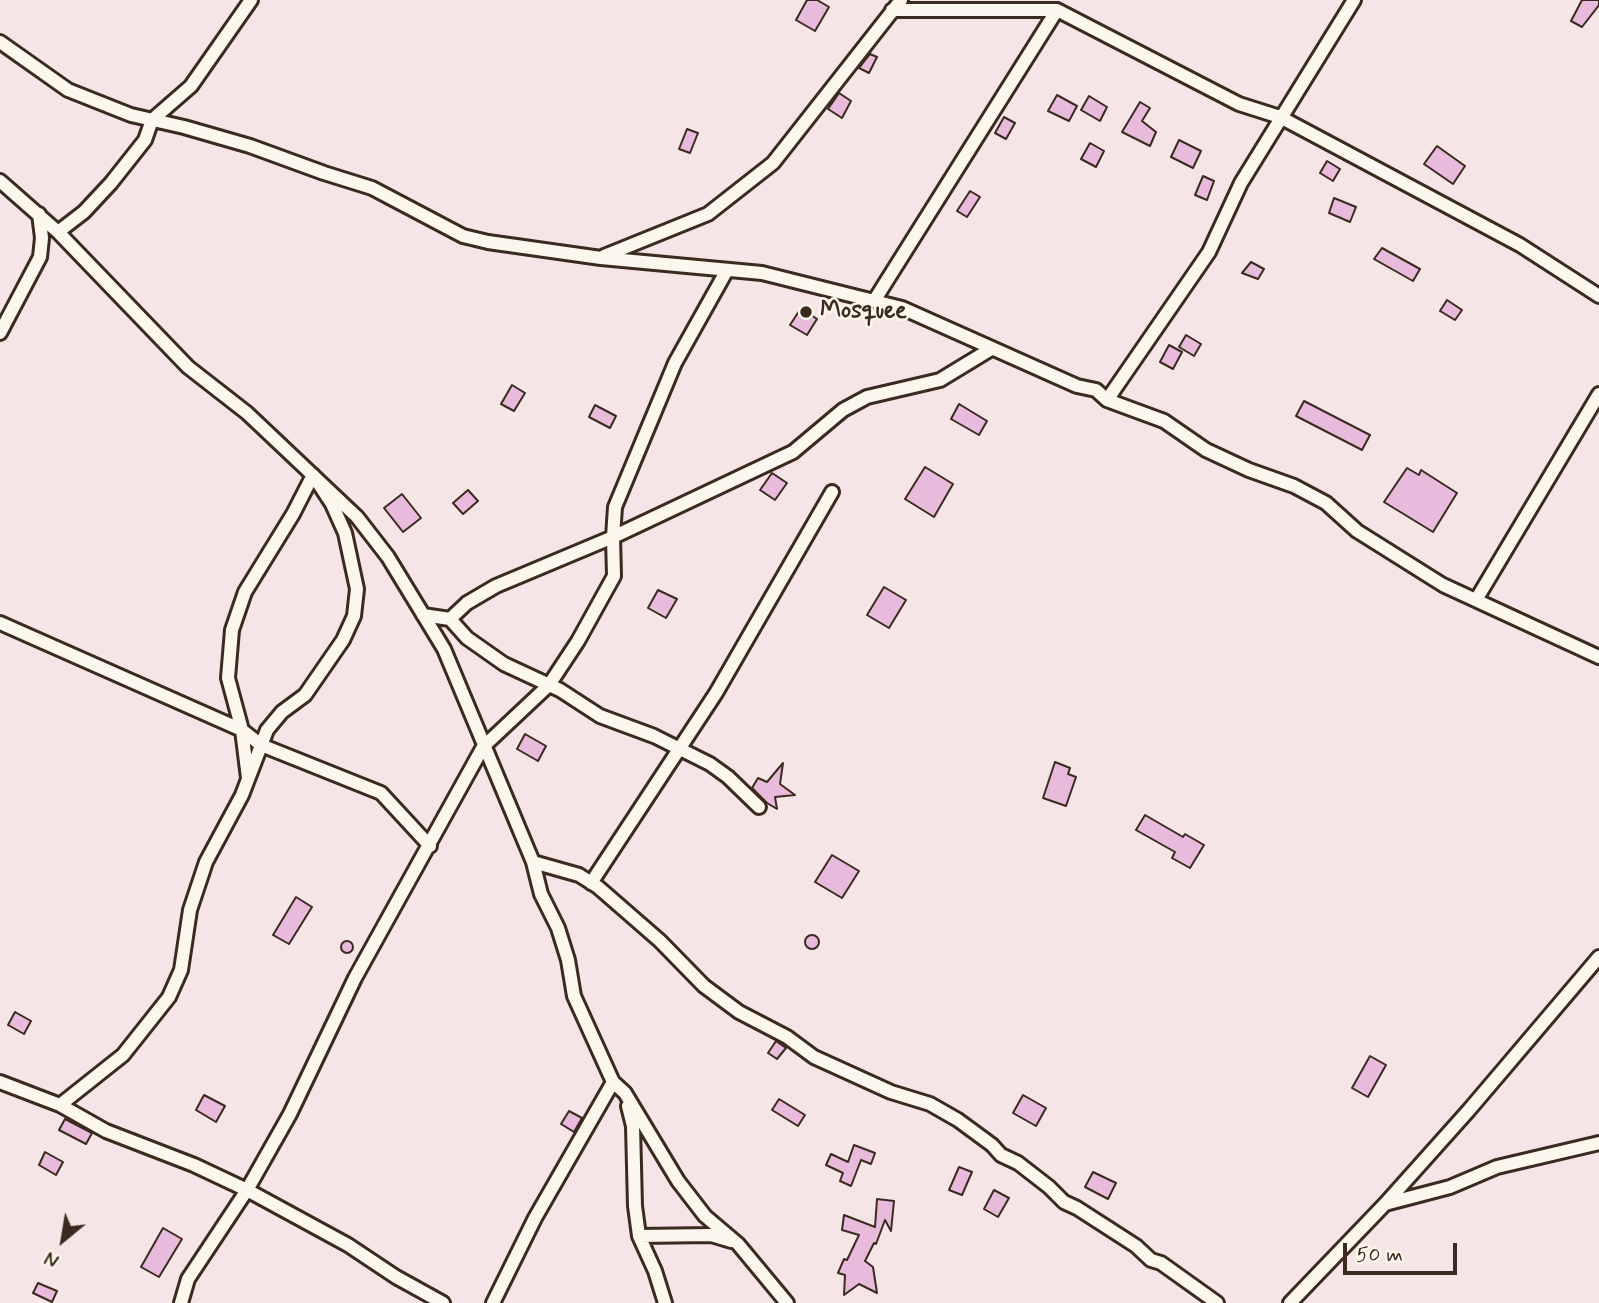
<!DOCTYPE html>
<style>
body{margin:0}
#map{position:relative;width:1599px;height:1303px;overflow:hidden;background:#f5e5e7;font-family:Mynerve,sans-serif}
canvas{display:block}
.north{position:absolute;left:28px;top:1205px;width:70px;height:70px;-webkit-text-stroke:5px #fbf7ec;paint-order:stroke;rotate:210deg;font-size:19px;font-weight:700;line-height:28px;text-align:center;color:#3b2a1e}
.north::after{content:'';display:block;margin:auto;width:24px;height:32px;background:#3b2a1e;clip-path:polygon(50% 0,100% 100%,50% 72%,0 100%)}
.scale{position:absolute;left:1343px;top:1243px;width:114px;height:32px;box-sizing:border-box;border:4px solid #3b2a1e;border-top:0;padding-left:9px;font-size:21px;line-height:24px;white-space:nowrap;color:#3b2a1e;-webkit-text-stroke:5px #fbf7ec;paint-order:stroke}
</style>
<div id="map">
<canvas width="1599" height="1303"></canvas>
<div class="north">N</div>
<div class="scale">50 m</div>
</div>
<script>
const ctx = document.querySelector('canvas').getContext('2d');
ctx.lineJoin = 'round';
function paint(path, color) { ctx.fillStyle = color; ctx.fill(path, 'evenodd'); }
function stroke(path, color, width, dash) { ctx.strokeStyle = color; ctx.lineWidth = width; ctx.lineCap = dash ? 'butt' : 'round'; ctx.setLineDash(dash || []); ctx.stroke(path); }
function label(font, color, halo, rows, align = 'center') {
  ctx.font = font + ' Mynerve,sans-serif'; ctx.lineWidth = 5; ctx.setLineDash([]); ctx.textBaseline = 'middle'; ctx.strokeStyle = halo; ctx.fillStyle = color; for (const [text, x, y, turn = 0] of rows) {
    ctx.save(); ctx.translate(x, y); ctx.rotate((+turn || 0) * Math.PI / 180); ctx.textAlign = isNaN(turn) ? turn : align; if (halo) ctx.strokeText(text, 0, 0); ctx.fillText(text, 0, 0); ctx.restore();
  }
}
const building = new Path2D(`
 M807,0H817L829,7L815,31L796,20Z
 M1582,0H1599V5L1582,27L1571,21Z
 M870,54L877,57L869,73L859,68Z
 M839,93L851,101L842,118L828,109Z
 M1057,95L1077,106L1069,121L1048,111Z
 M1089,96L1107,107L1100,121L1081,110Z
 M1140,102L1150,108L1142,121L1156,132L1150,146L1122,132Z
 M1004,117L1015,123L1006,139L995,133Z
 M687,129L698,133L690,153L679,149Z
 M1179,140L1201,151L1193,168L1171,157Z
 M1090,143L1104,151L1096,167L1081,159Z
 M1437,146L1465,166L1453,184L1424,164Z
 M1327,161L1340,169L1333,181L1320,173Z
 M1203,176L1214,181L1207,200L1195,195Z
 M970,191L980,197L967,217L957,211Z
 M1334,198L1356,207L1350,222L1329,213Z
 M1382,248L1420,269L1413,281L1374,259Z
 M1251,262L1264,269L1258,279L1242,273Z
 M1447,300L1462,310L1455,320L1440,311Z
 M801,308L817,319L807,335L790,325Z
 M1186,335L1201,344L1194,356L1179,347Z
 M1169,345L1182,352L1173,369L1160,362Z
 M512,385L525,393L514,411L501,404Z
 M1304,401L1370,435L1362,450L1296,416Z
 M959,404L987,421L979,435L951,419Z
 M595,405L616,416L610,428L589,417Z
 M925,467L953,484L934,517L905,499Z
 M1407,468L1419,475L1421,470L1457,493L1433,532L1384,502Z
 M772,473L787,483L775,500L760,490Z
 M468,490L478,501L463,514L453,503Z
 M402,494L421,518L403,532L384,508Z
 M884,587L906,600L889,628L867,615Z
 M658,590L677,599L666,618L648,608Z
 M525,734L546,746L538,761L517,749Z
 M1055,762L1070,768L1068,774L1076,777L1066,806L1043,798Z
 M783,763L780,784L795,795L775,797L777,809L767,803L752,788L758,778L767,782Z
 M1145,815L1183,837L1185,834L1204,845L1190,868L1172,858L1175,852L1136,830Z
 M832,855L859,871L842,898L815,882Z
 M296,897L312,907L289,944L273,935Z
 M805 942a7 7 0 1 1 14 0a7 7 0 1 1-14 0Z
 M341 947a6 6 0 1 1 12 0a6 6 0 1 1-12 0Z
 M15,1012L31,1021L24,1034L8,1025Z
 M776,1041L786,1048L777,1059L768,1053Z
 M1370,1056L1386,1065L1368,1097L1352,1088Z
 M204,1095L225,1106L216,1122L196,1110Z
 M1023,1095L1046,1108L1036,1126L1013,1113Z
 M779,1099L805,1115L798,1126L772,1110Z
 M569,1111L582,1118L574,1132L561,1124Z
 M65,1119L92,1133L86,1144L59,1130Z
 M854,1145L875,1153L871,1164L861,1160L851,1186L840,1181L843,1173L826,1165L831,1154L848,1162Z
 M45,1152L63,1162L56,1175L39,1165Z
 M959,1167L972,1172L962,1195L949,1190Z
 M1093,1172L1116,1183L1108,1199L1085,1187Z
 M994,1190L1009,1198L998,1217L984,1209Z
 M877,1199L894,1201L891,1231L885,1220L876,1244L874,1243L865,1261L873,1267L877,1293L859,1284L844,1295L845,1275L838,1273L844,1259L847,1260L859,1235L842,1230L844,1215L875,1227Z
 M163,1228L182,1239L159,1277L141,1267Z
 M38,1283L57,1291L52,1302L33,1293Z`);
const street = new Path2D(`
 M892,10H1057L1239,104L1280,117L1520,245L1599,296
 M0,42L68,90L131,115L184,127L250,146L324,173L372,188L463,236L488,242L601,258L762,273L902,308L1077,386L1096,390L1107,400L1164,421L1206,450L1249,470L1294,486L1326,503L1357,531L1443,585L1599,657
 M0,181L58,232L188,367L247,413L357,517L388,557L444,649L533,862L541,894L558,928L568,960L574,996L613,1082L625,1093L678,1181L705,1216L738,1244L787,1303
 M58,232L84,212L111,183L145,140L152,120L191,86L251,0
 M604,256L708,214L773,163L901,0
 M874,301L1057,10
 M0,333L40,257L42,238L39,214
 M1107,400L1209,252L1241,183L1354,0
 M1476,600L1599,394
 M423,615L450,619L467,638L504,664L560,690L600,716L654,736L710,764L728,777L759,807
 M450,619L467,603L496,586L613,537L793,452L843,410L867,397L940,380L991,349
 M0,623L242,730L261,745L381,793L430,846
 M533,862L579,875L598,887L660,941L704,986L739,1012L787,1037L814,1057L891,1092L930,1104L958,1120L992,1145L1001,1155L1018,1163L1049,1187L1064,1202L1077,1208L1136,1246L1151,1260L1161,1263L1217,1303
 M591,883L716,693L832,492
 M0,1082L60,1105L106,1131L194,1165L247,1190L348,1245L396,1277L443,1303
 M60,1105L123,1055L169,997L181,970L190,910L206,862L242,795L267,730L282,712L305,695L343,640L354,616L357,589L345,533L332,504L313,475L293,514L245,592L232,630L228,678L242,730L248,778
 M628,1106L633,1126L635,1206L639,1236L655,1271L665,1303
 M1385,1204L1450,1187L1497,1167L1599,1143
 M639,1236L711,1235L731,1241
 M181,1303L188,1279L247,1190L290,1114L355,978L483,747L549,685L578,641L614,576L613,537L615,507L675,363L727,270
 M493,1303L535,1218L613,1082
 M1290,1303L1385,1204L1469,1110L1599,957`);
const markers = [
 [806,312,7,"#3b2a1e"]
];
const poiNames = [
 ["Mosquee",820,312]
];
paint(building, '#e8badc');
stroke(building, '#3b2a1e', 2);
stroke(street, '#3b2a1e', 18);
stroke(street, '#fbf7ec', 12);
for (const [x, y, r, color] of markers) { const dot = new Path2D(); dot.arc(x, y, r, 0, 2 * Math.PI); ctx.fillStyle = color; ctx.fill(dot); stroke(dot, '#fbf7ec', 2.5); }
label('bold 24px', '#3b2a1e', '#fbf7ec', poiNames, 'left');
</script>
